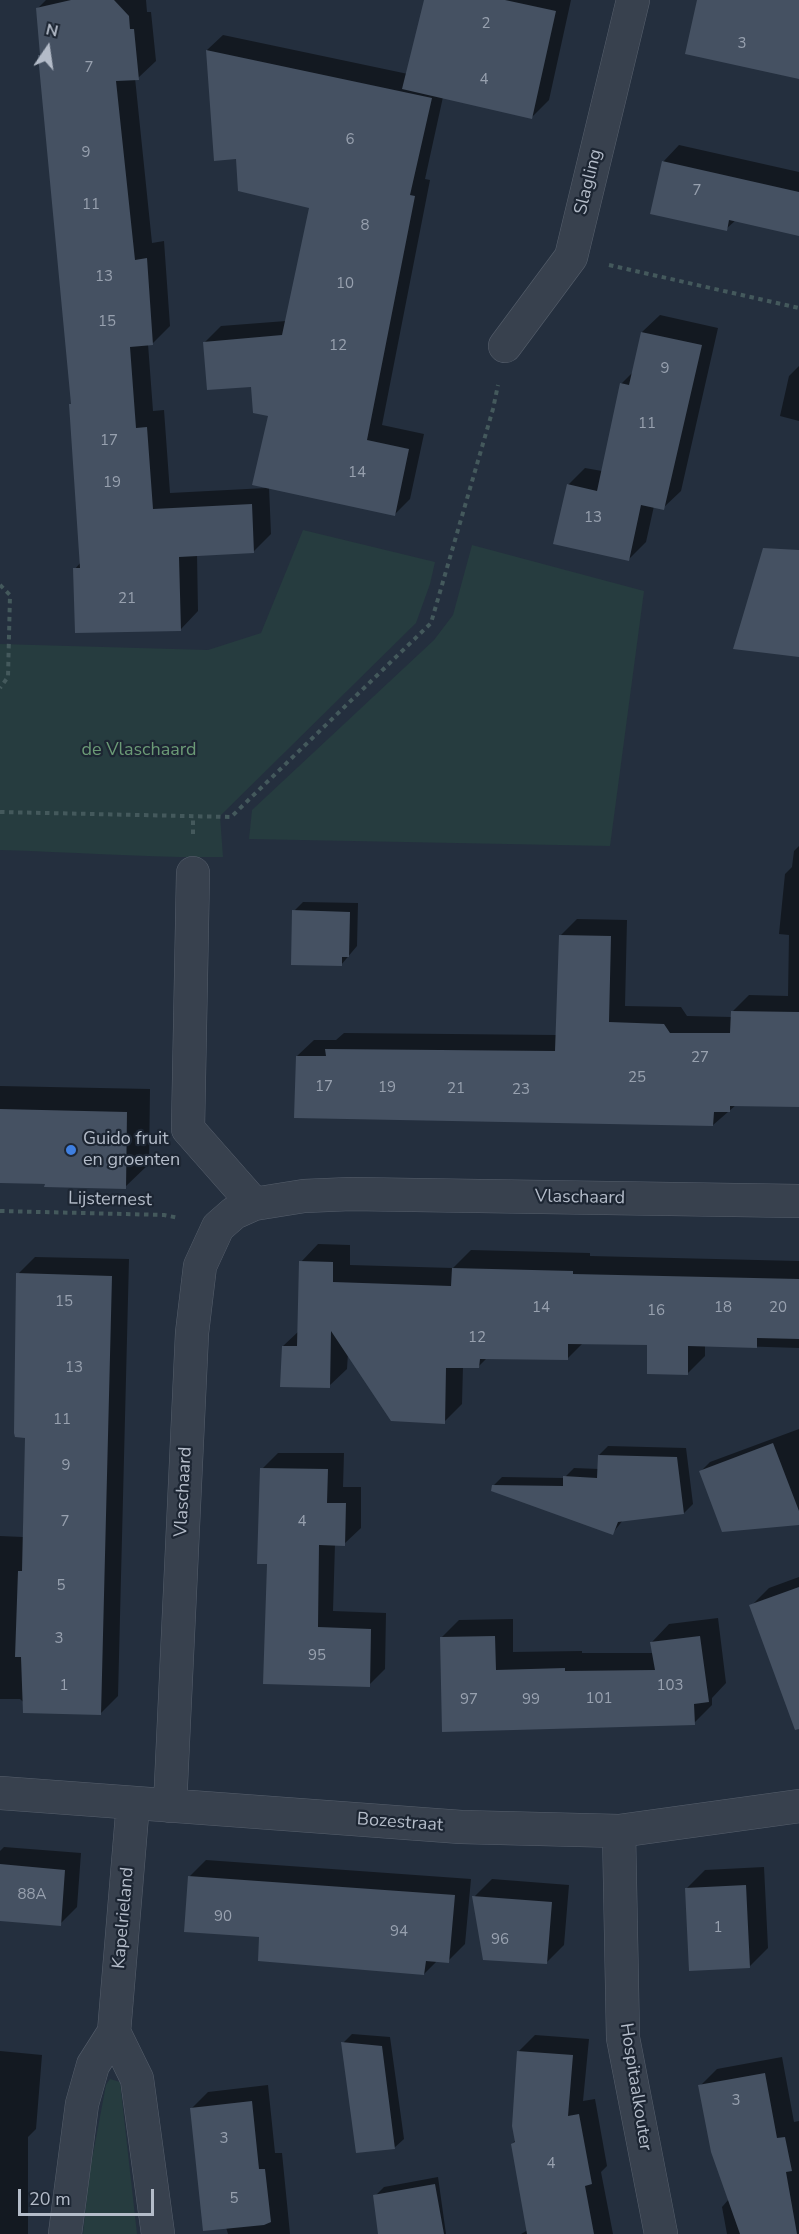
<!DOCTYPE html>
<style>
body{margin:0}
#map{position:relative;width:799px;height:2234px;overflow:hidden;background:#242f3e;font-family:"Nunito Sans",sans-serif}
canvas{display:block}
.north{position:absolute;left:18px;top:18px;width:60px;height:60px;-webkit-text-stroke:4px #1d2633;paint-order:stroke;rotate:13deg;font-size:16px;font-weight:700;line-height:24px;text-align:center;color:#b4bcc9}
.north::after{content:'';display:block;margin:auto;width:21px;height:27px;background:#b4bcc9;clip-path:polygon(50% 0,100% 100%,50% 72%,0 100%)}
.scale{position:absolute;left:18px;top:2189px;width:136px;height:27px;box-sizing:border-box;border:3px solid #b4bcc9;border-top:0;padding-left:8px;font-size:18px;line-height:21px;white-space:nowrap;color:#b4bcc9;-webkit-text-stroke:4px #1d2633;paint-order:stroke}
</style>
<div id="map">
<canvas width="799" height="2234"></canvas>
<div class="north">N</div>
<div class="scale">20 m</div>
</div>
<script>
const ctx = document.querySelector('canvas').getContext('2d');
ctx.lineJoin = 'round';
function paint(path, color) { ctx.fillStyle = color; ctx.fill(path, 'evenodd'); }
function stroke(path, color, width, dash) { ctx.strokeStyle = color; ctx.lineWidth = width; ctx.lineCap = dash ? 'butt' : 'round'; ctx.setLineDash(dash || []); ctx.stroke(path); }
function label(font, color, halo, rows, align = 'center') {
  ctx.font = font + ' "Nunito Sans",sans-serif'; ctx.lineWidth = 4.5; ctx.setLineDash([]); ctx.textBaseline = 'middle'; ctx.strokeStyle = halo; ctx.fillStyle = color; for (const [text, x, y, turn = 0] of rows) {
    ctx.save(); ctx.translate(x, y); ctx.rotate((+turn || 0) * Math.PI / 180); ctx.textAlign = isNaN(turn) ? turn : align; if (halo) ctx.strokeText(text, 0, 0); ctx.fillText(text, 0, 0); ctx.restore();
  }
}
const green = new Path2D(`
 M303,530L435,562L430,584L416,623L220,816L223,857C148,858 74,852 0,850V644L208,650L261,633Z
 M472,545L644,591L610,846L249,839L252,810L434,640L453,615Z
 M110,2079L120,2082L137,2234H83L90,2170L106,2085Z`);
const shadow = new Path2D(`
 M46,0H146L147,12H151L156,61L138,78H135L152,243L164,241L170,326L153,343L148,344L153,411L164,410L170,493L266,488L270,415L253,386L205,342L221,326L286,321L311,207L238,157L215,160L207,50L223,35L408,74L425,0H571L549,100L532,117L443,97L425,179L430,180L382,425L424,434L410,499L394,515L269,487L271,534L254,551L197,554L198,611L181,629L75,569L81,562L72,403L37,9Z
 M679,145L799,172V170V234L736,220L726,229L663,162Z
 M660,315L718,328L681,491L663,508L654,506L646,542L629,559L568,485L585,468L602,471L621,384L633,372L642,332Z
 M799,366V421L780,416L789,376Z
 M799,846V1106L736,1105L713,1125L297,1056L314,1040H336L344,1033L557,1035L560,936L577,919L627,920L625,1006L681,1007L687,1016L732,1017V1012L749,995L788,996L789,935L779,934L785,874L792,867L794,851Z
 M303,902L358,903L357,946L341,965L294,911Z
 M0,1086L150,1089L149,1164L125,1187L0,1182Z
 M318,1244L350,1245V1265L453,1268L471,1250L590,1253V1256L799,1261V1348L705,1345V1356L687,1374L649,1343H583L567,1359L487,1358L479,1366H463L462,1404L444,1422L348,1353L347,1369L329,1386L283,1346L299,1331L301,1262Z
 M35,1257L129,1259L118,1696L101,1713L33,1711L20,1699H0V1536L23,1537L27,1437L18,1274Z
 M799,1429V1519L701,1471L710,1462Z
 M608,1446L686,1448L693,1504L684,1513L623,1520L612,1534L493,1486L502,1477L564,1478L574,1468L599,1469V1455Z
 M278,1453H344L343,1487H361V1528L344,1544H335L333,1611L386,1613L385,1669L369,1685L265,1683L268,1563L262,1469Z
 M799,1577V1694L751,1606L769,1588Z
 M718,1618L726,1683L712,1698V1705L694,1723L443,1731L441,1638L459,1620L513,1619V1652L582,1651V1653H653L652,1642L669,1624Z
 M4,1847L81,1853L77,1907L60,1924L0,1919V1851Z
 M206,1860L471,1879L465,1944L448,1961H437L424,1974L260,1936L189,1877Z
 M764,1867L768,1948L750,1966L687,1888L705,1870Z
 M492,1879L569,1885L564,1945L546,1963L474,1897Z
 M352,2034L390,2037L404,2139L394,2148L343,2043Z
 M535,2035L589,2039L583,2101L595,2099L607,2166L601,2172L613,2234H521L528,2230L512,2144L516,2140L519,2051Z
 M0,2051L42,2055L36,2129L28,2137V2234H0Z
 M782,2057L794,2122L799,2121V2234H727L722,2207L729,2199L700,2086L717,2069Z
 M268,2085L275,2153H282L290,2234H228L191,2109L208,2092Z
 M438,2177L446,2234H379L375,2196L384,2187Z`);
const building = new Path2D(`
 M71,0H114L129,16L130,29H134L139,80L116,81L135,260L147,258L153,345L130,347L136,428L147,427L153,509L252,504L254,553L179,557L181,631L75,633L73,568H80L69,404H71L38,55H40L36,8Z
 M424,0H505L556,11L532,119L402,89Z
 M697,0H799V79L685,54Z
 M206,50L432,98L410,195L415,196L367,440L409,449L395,516L252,485L268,416L253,413L251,387L207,390L203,342L282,335L309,208L238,191L236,159L214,161Z
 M662,161L799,192V236L729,220L727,231L650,214Z
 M641,332L702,345L664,510L641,505L629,561L553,544L567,484L597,491L620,383L629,385Z
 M763,548L799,550V657L733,649Z
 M292,910L350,912L349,957H342V966L291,965Z
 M559,935L611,936L609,1022L664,1024L670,1033H730L731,1011L799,1012V1107L730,1106V1112H714L713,1126L294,1118L296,1056H326L325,1049L555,1051Z
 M0,1109L127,1112L126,1189L44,1187L45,1184L0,1183Z
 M299,1261L333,1262V1282L451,1286L452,1268L573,1271V1274L799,1279V1339L757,1338V1348L688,1346V1375L647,1374V1345L568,1344V1360L480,1359L479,1368H446L445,1424L391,1421L331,1331L330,1388L280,1387L282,1346H297Z
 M16,1273L112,1276L101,1715L23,1713L21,1657H15L18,1571H22L25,1438L15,1437L14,1433Z
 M773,1443L799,1511V1525L722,1532L699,1471Z
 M598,1455L677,1457L684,1514L618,1522L613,1535L491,1491L492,1485L563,1486V1476L597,1478Z
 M260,1468L328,1469L327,1503H346L345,1546L319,1545L318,1627L371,1629L370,1687L263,1684L267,1564H257Z
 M799,1587V1729L795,1730L749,1605Z
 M495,1636L496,1670L565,1668V1671L655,1670L650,1642L700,1636L709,1702L694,1704L695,1725L442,1732L440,1637Z
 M0,1864L65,1870L61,1926L0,1921Z
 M188,1876L455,1895L449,1963L426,1961L424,1975L258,1961L259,1937L184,1932Z
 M746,1885L750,1968L689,1971L685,1888Z
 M472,1896L552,1902L547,1964L483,1960Z
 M341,2042L382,2046L395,2149L356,2153Z
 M517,2051L573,2055L568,2116L579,2114L592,2184L585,2186L594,2234H527L511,2144L515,2142L512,2126Z
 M765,2073L777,2138L785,2137L792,2171L786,2172L797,2234H740L711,2152L698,2085Z
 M252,2101L259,2169H265L271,2222L264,2225L203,2231L190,2108Z
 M435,2184L444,2234H378L373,2195Z`);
const path = new Path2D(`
 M609,265L799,308
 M0,585L10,595L8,677L0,688
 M0,812L231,817L431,623L493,409L498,385
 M193,834V816
 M0,1211L164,1215L179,1218`);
const minor = new Path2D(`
 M505,346L571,257L633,0
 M193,873L188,1129L254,1204
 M0,1793L461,1827L619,1831L799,1806
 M170,1806L192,1333L200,1266L218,1227L234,1213L254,1204L304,1196L351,1194L799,1201
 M619,1831L623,2038L661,2234
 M114,2032L137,2079L158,2234
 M65,2234L82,2104L93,2065L114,2032L133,1803`);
const markers = [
 [71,1150,6,"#3f7fe0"]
];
const numberNames = [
 ["2",486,24],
 ["3",742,44],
 ["7",89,68],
 ["4",484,80],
 ["6",350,140],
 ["9",86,153],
 ["7",697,191],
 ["11",91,205],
 ["8",365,226],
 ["13",104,277],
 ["10",345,284],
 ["15",107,322],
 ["12",338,346],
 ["9",665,369],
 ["11",647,424],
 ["17",109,441],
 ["14",357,473],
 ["19",112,483],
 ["13",593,518],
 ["21",127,599],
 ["27",700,1058],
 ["25",637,1078],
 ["17",324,1087],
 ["19",387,1088],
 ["21",456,1089],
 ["23",521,1090],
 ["15",64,1302],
 ["14",541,1308],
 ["18",723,1308],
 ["20",778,1308],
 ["16",656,1311],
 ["12",477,1338],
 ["13",74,1368],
 ["11",62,1420],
 ["9",66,1466],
 ["7",65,1522],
 ["4",302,1522],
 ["5",61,1586],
 ["3",59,1639],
 ["95",317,1656],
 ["1",64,1686],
 ["103",670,1686],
 ["101",599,1699],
 ["97",469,1700],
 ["99",531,1700],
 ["88A",32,1895],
 ["90",223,1917],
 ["1",718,1928],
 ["94",399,1932],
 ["96",500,1940],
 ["3",736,2101],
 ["3",224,2139],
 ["4",551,2164],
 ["5",234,2199]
];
const streetNames = [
 ["Slagling",589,182,-76],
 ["Vlaschaard",580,1198,1],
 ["Lijsternest",110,1200,1],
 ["Vlaschaard",184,1492,-87],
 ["Bozestraat",400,1823,4],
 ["Kapelrieland",124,1918,-85],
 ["Hospitaalkouter",635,2087,81]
];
const parkNames = [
 ["de Vlaschaard",139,751]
];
const poiNames = [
 ["Guido fruit",83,1140],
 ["en groenten",83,1161]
];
paint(green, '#263c3f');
paint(shadow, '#0007');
paint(building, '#455162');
stroke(minor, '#565f6c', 34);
stroke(path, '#44595c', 4, [4.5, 4.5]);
stroke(minor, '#38414e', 33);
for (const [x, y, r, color] of markers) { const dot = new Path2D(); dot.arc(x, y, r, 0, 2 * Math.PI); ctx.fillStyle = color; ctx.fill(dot); stroke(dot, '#1d2633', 2); }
label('15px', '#98a1af', null, numberNames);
label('18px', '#b4bcc9', '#1d2633', streetNames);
label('18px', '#6b9a76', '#1d2633', parkNames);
label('18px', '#b4bcc9', '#1d2633', poiNames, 'left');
</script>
